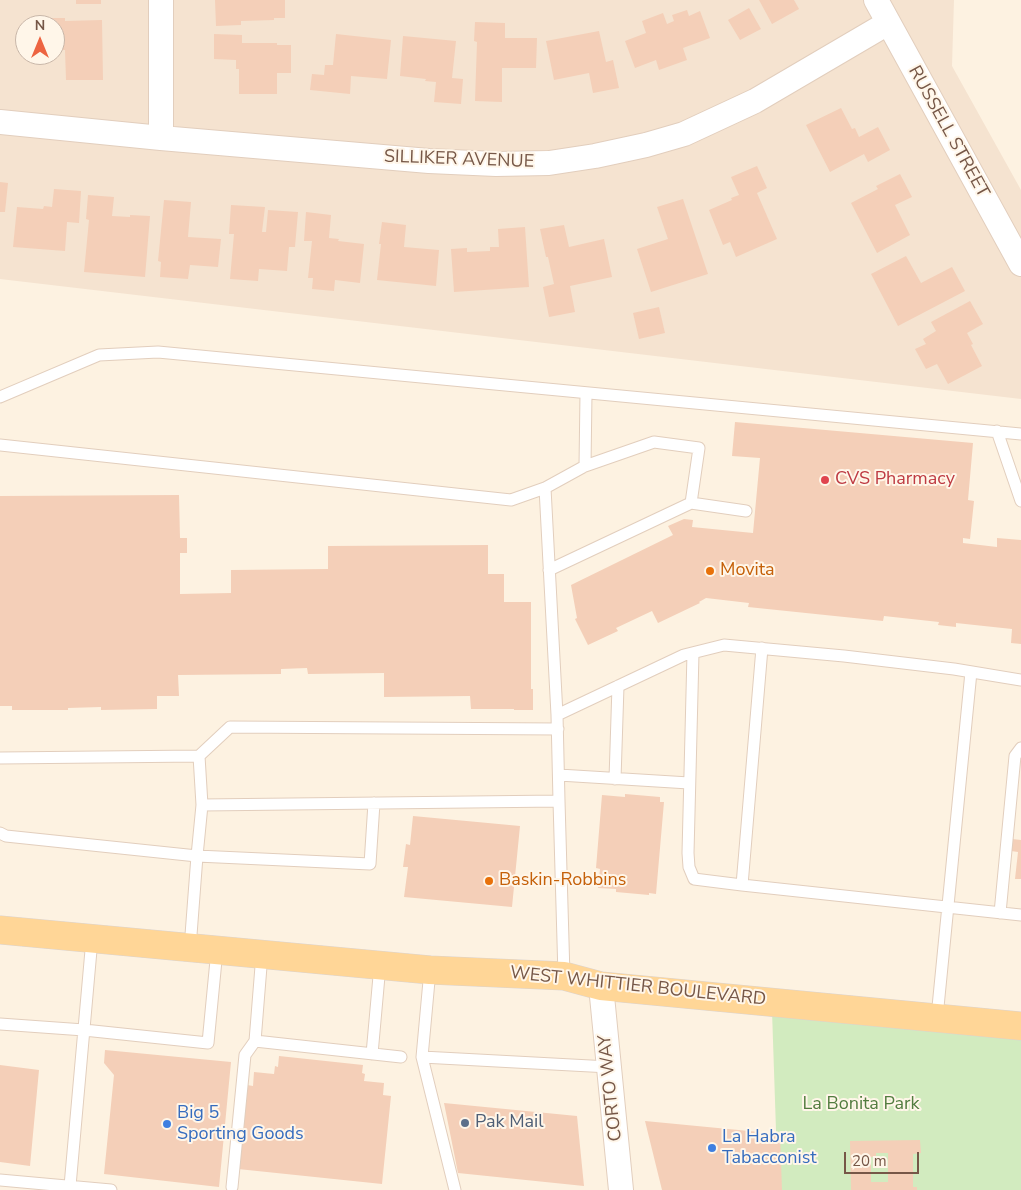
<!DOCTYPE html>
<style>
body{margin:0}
#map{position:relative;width:1021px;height:1190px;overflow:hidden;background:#fdf2e1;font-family:"Nunito Sans",sans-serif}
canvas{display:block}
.north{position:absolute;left:15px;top:15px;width:50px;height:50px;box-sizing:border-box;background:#fff6e9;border:1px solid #c8b6a8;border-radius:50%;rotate:0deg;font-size:14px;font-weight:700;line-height:20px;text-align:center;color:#765747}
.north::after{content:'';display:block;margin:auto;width:18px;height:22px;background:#ed6441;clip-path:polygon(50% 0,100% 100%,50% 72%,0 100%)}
.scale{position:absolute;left:844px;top:1152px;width:75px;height:22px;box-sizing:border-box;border:2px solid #765747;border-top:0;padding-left:6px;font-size:15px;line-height:18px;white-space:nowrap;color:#765747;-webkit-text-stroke:4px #fff6e9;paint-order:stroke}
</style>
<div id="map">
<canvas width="1021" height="1190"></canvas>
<div class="north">N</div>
<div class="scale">20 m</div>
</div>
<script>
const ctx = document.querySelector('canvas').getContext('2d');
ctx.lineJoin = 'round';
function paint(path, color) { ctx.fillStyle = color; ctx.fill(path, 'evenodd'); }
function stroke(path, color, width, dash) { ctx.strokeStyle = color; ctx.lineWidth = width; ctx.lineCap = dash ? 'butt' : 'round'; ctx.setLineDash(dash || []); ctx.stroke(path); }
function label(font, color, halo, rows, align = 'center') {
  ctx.font = font + ' "Nunito Sans",sans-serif'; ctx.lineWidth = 4; ctx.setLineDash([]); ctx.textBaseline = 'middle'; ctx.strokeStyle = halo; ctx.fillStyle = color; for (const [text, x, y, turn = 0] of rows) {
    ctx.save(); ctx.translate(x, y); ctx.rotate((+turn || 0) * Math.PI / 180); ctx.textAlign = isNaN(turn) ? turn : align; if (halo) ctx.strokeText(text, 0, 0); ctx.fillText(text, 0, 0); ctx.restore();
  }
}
const residential = new Path2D(`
 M0,0H954L952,66L1021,190V399L0,279ZM25,25H55V55H25Z`);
const green = new Path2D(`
 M772,1011L1021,1034V1190H778Z`);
const building = new Path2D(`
 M76,0H101V4H76Z
 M215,0H285V18H274V20L241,21V25L216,26Z
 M759,0H794L799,9L772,24Z
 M749,8L761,29L740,40L728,20Z
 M687,10L689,16L700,11L710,38L683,48L687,60L659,70L656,60L635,68L625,41L646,33L642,21L663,13L667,24L674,21L672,15Z
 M51,18H65V21L102,20L103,80H66L65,50H55V25H51Z
 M475,22L505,23V38H537L536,68H502V102L475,101L477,42L474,41Z
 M599,31L606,62L613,60L619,88L593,93L589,73L554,80L546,41Z
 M214,34L242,35V43H277V45H291V73H277V94H239V69H236V60L214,59Z
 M336,34L391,40L387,79L351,76L350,94L310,90L312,74L324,75L325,65H333Z
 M403,36L456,41L452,78L463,79L461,104L434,102L436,82L425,81L426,79L400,76Z
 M841,108L852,129L855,128L859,137L878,127L890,150L868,162L864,154L830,172L806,125Z
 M757,166L767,188L757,193L777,239L736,257L730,242L723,245L709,210L732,200L731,198L739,195L731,177Z
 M900,174L912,197L895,205L910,235L877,253L851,203L878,189L876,186Z
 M0,182L8,183L5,212H0Z
 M54,189L81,191L79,223L67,222L65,251L13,247L17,207L43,209L44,206L52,207Z
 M88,195L114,197L112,216L130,217V215L150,216L145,277L84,272L89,220L86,219Z
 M683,199L708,274L651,292L637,249L668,239L657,207Z
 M164,200L191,202L188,237L221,239L218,267L190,265L188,279L160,277L161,262L158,261Z
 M231,205L265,207L262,232H266L268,210L298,212L295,247H289L287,271L259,269L258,281L230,279L234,234H229Z
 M306,212L331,215L329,238L339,239L338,241L364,244L360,283L335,280L334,291L312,289L313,278H308L312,241H304Z
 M382,222L406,225L404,247L439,250L436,286L377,280L381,244H379Z
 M564,225L569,247L604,239L612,277L570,286L575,312L549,317L543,287L554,284L548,257H546L540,229Z
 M525,227L529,287L454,292L451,249L467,248V252L490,251V247H499L498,229Z
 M906,256L921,283L952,267L965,291L898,326L871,274Z
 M970,301L983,324L967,333L973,344L971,345L982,366L948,384L937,364L926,369L915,349L926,344L923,339L936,331L931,322Z
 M659,307L665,333L639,339L633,313Z
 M735,422L973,443L968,500L974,501L970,539L963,538V543L997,547V538L1021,540V644L1011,643L1012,629L956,623V627L938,625L939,622L884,616L883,621L748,607L749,603L706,598L699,602L700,603L658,623L652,611L616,628L618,631L588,645L575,619L577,618L571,585L673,535L668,526L684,519L693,520L692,527L753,533L760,458L732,456Z
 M179,495L180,538H187V553H180V594L231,593V570L328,569V546L488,545V574H504V602H531V689H533V710H514V709H471L470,696L384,697V673L308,674L307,668L281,669V674L178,675L179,696H157V709L101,710V707L68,708V710H12V706H0V496Z
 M625,794L660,797V802H664L656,894L649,893V895L616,892V889L598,888L600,869L596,868L602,795L625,797Z
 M413,816L520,826L512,907L404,897L408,867H403L406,844L410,845Z
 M1012,839L1021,840V879H1015L1018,852L1011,851Z
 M105,1050L231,1062L219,1187L104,1174L114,1075L104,1063Z
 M279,1056L363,1065L362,1073L365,1074L364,1081L384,1083L383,1095L391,1096L382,1184L238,1169L247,1085L253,1086L254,1072L274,1074L275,1066L278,1067Z
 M0,1065L39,1070L30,1166L0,1162Z
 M444,1103L577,1116L584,1186L458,1173Z
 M645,1121L780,1134L782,1190H662Z
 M920,1140L921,1153L913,1154V1187H917V1190H851L850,1141ZM876,1153H888V1182H871V1157H876Z`);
const lane = new Path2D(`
 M0,397L99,355L158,352L1021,434
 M997,431L1021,501
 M0,445L511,500L545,488L557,715L559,801L564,976
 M585,466L586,394
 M545,488L585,466L654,442L699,448L691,503
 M549,570L691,503L746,511
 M762,648L742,885L1021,915
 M693,653L688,853L689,867L694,879L742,885
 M557,715L684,655L724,645L844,656L954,669L1021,680
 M199,756L202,805
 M0,758L199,756L230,727L558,729
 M559,775L689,783
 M615,779L618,686
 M0,833L6,836L197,856L370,864L374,803
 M1000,913L1015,756L1021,748
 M190,948L197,856L202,805L559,801
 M430,970L422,1057L455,1190
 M937,1017L971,672
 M0,1024L84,1030L208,1043L217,950
 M255,1041L401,1057
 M372,1054L380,965
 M422,1057L609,1067
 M0,1180L111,1190
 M70,1186L92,939
 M232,1187L245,1055L255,1041L262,954`);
const street = new Path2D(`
 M161,0V138
 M876,0L1021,264
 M0,122L161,138L429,161L496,164L549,163L595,156L646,145L684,134L755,101L888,23
 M601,986L621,1190`);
const primary = new Path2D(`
 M0,930L430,970L564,976L601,986L1021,1026`);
const markers = [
 [825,480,5,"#e0444e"],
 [710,571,5,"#e8710a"],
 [489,881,5,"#e8710a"],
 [465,1123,5,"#5c6f8a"],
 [167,1124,5,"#3f7fe0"],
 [712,1148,5,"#3f7fe0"]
];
const streetNames = [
 ["RUSSELL STREET",948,132,61],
 ["SILLIKER AVENUE",459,160,2],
 ["WEST WHITTIER BOULEVARD",638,987,6],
 ["CORTO WAY",611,1088,-96]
];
const healthNames = [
 ["CVS Pharmacy",835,480]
];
const foodNames = [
 ["Movita",720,571],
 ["Baskin-Robbins",499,881]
];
const parkNames = [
 ["La Bonita Park",861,1105]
];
const shopNames = [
 ["Big 5",177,1114],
 ["Sporting Goods",177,1135],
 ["La Habra",722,1138],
 ["Tabacconist",722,1159]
];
const serviceNames = [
 ["Pak Mail",475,1123]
];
paint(residential, '#f5e3d0');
paint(green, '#d2ebbf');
paint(building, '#f4cfb8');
stroke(lane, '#e2cebd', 13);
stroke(street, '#e2cebd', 26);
stroke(primary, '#dbd3cf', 29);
stroke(lane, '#fff', 11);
stroke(street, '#fff', 24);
stroke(primary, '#ffd697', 28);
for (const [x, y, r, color] of markers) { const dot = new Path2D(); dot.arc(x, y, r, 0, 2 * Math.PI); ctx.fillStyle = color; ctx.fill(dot); stroke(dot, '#fff6e9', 2); }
label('18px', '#765747', '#fff6e9', streetNames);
label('18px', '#be3a42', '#fff6e9', healthNames, 'left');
label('18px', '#c56008', '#fff6e9', foodNames, 'left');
label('18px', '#527c3f', '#fff6e9', parkNames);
label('18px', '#366cbe', '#fff6e9', shopNames, 'left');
label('18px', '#4e5e75', '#fff6e9', serviceNames, 'left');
</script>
